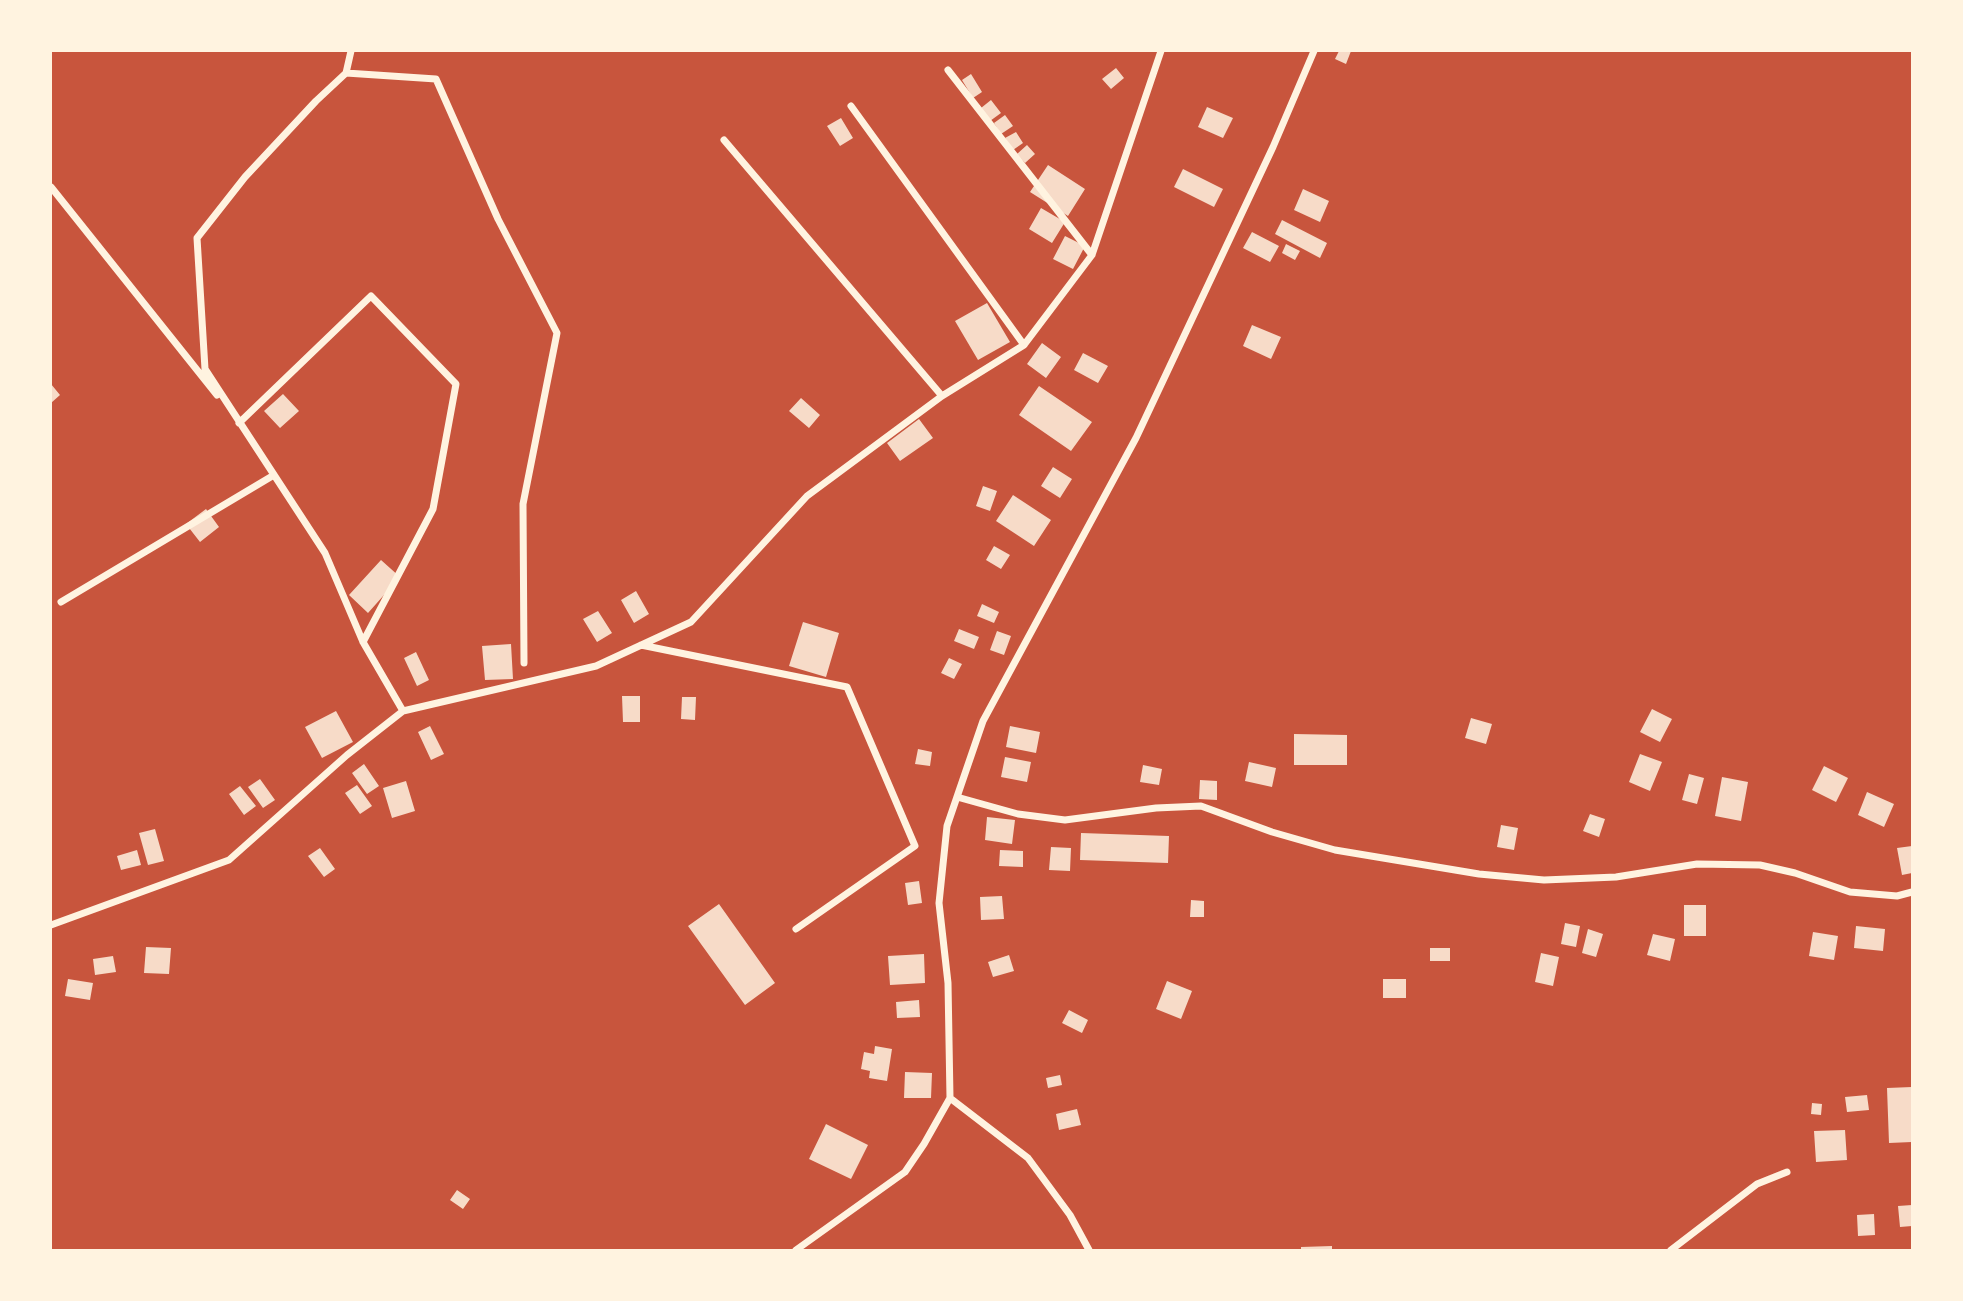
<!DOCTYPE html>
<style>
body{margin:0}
#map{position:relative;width:1963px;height:1301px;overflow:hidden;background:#c8553d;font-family:"Times New Roman",serif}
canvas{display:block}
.frame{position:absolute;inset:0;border:52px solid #fff3e0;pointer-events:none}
</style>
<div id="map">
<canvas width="1963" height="1301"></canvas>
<div class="frame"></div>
</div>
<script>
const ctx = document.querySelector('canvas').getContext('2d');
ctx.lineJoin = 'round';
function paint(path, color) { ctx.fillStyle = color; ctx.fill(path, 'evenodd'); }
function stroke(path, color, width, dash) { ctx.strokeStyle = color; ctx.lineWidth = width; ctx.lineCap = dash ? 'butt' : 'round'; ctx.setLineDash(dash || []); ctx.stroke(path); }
const building = new Path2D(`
 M1339,51H1351L1346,64L1335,59Z
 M1116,68L1124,78L1111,89L1102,79Z
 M971,74L982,92L973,98L962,80Z
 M991,100L1001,113L990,121L981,108Z
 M1207,107L1233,118L1223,138L1198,127Z
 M1005,115L1013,126L1001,134L994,123Z
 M841,118L853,138L840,146L827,126Z
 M1016,132L1023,143L1013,150L1005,138Z
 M1027,145L1035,154L1025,163L1017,154Z
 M1048,165L1085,189L1068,216L1030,192Z
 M1183,169L1223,189L1214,207L1174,187Z
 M1303,189L1329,201L1320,222L1294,210Z
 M1041,208L1065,222L1052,243L1029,229Z
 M1282,220L1327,243L1320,258L1275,234Z
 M1252,232L1279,246L1270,262L1243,248Z
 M1065,236L1085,246L1073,269L1053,259Z
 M1286,244L1300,251L1295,260L1282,253Z
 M987,303L1010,342L978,360L955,321Z
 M1252,325L1281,337L1271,359L1243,346Z
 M1042,343L1061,357L1046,378L1027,364Z
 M1083,353L1108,366L1098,383L1074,370Z
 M51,384L60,395L51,403Z
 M1039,386L1092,422L1071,451L1019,415Z
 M283,394L299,411L280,428L264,411Z
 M801,398L820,415L809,428L789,411Z
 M919,419L933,438L900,461L887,443Z
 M1053,467L1072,479L1060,498L1041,486Z
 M983,486L997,491L990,511L976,506Z
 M1013,495L1051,520L1034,546L996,521Z
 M206,509L219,527L200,542L186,524Z
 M994,546L1010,555L1001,569L986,560Z
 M381,560L400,577L368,613L349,595Z
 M636,591L649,614L634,623L621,600Z
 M982,604L999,612L994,623L977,616Z
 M598,611L612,633L597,642L583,619Z
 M803,622L839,633L826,677L789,666Z
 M959,629L979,637L974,649L954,641Z
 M997,631L1011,636L1004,655L990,650Z
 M511,644L513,679L485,680L482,646Z
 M416,652L429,680L417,686L404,658Z
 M949,658L962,664L954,679L941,673Z
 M622,696H640V722H623Z
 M682,697H696L695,720L681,719Z
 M1652,709L1672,719L1660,742L1640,732Z
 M336,711L353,742L322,758L305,727Z
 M1471,718L1492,724L1486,744L1465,738Z
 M430,726L444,754L431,760L418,732Z
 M1010,726L1040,732L1036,753L1006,747Z
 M1294,734L1347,735V765H1294Z
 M918,749L932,752L930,766L915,764Z
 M1640,754L1662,762L1650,791L1629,782Z
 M1005,757L1031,762L1027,782L1001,777Z
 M1249,762L1276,768L1272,787L1245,781Z
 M364,764L379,786L367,794L352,773Z
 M1143,765L1162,769L1159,785L1140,782Z
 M1824,766L1848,778L1836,802L1812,790Z
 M1689,774L1704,778L1697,804L1682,800Z
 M1722,777L1748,782L1741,821L1715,816Z
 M260,779L275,800L263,808L248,787Z
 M1200,780L1217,781V800L1199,799Z
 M406,781L415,811L392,818L383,788Z
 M357,785L372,806L360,814L345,793Z
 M240,786L256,806L244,815L229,794Z
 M1867,792L1894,804L1884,827L1858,815Z
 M1590,814L1605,819L1599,837L1583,831Z
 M987,817L1015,820L1012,844L985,840Z
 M1501,825L1518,828L1514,850L1497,847Z
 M155,829L164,861L148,865L139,833Z
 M1081,833L1169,836L1168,863L1080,860Z
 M1912,846V873L1902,875L1897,848Z
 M1051,847L1071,848L1070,871L1049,870Z
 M320,848L335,869L324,877L308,856Z
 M137,850L141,865L121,870L117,856Z
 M1000,850L1023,851V867L999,866Z
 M919,881L922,903L908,905L905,883Z
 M1002,896L1004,919L981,920L980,897Z
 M1191,900L1204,901V917H1190Z
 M719,904L775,983L745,1005L688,926Z
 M1684,905H1706V936H1684Z
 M1565,923L1580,926L1576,947L1561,944Z
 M1856,926L1885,929L1883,951L1854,948Z
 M1588,929L1603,934L1596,957L1582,953Z
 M1813,932L1838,936L1834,960L1809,956Z
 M1653,934L1675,939L1670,961L1647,955Z
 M146,947L171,948L169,974L144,973Z
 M1430,948H1450V961H1430Z
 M1541,953L1559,957L1553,986L1535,982Z
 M924,954L925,983L890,985L888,956Z
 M1009,955L1014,971L993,977L988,962Z
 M113,956L116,972L95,975L93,959Z
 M68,979L93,983L90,1000L65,996Z
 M1383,979H1406V998H1383Z
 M1167,981L1192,991L1181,1019L1156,1009Z
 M919,1000L920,1017L897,1018L896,1002Z
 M1069,1010L1088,1020L1082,1033L1062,1023Z
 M875,1046L892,1049L887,1081L869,1078L870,1071L861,1069L864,1052L874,1054Z
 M905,1072L932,1073L931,1098H904Z
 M1060,1075L1062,1085L1048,1088L1046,1078Z
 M1912,1087V1142L1889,1143L1887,1088Z
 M1867,1095L1869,1110L1847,1112L1845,1097Z
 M1812,1103L1822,1104L1821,1115L1811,1114Z
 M1077,1109L1081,1125L1059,1130L1056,1114Z
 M826,1124L868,1145L851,1179L809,1159Z
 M1845,1130L1847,1160L1816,1162L1814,1131Z
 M457,1190L470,1199L463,1209L450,1200Z
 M1912,1205V1226L1900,1227L1898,1206Z
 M1874,1214L1875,1235L1858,1236L1857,1215Z
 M1332,1246V1250H1301V1247Z`);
const minor = new Path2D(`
 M351,51L346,73L436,79L498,219L557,333L523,504L524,663
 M948,70L1092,255
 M851,106L1024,345
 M724,140L942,396
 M51,187L217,395
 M239,423L371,296L456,384L433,509L363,642
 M61,602L274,475
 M641,645L847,687L915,846L796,929
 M403,711L596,666L691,622L807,496L942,396L1024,345L1092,255L1161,51
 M957,797L1018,814L1065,820L1156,808L1201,806L1272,832L1335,850L1479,874L1544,880L1616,877L1697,864L1760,865L1795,873L1850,892L1897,896L1912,892
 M51,925L229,860L347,755L403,711L363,642L325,553L205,369L197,238L245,177L316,101L346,73
 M950,1098L1028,1158L1070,1215L1089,1250
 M796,1250L905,1172L924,1144L950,1098L948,983L939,903L947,826L983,721L1136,438L1273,147L1314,51
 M1671,1250L1757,1184L1787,1172`);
paint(building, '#f7dbc8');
stroke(minor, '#fff3e0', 7);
</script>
